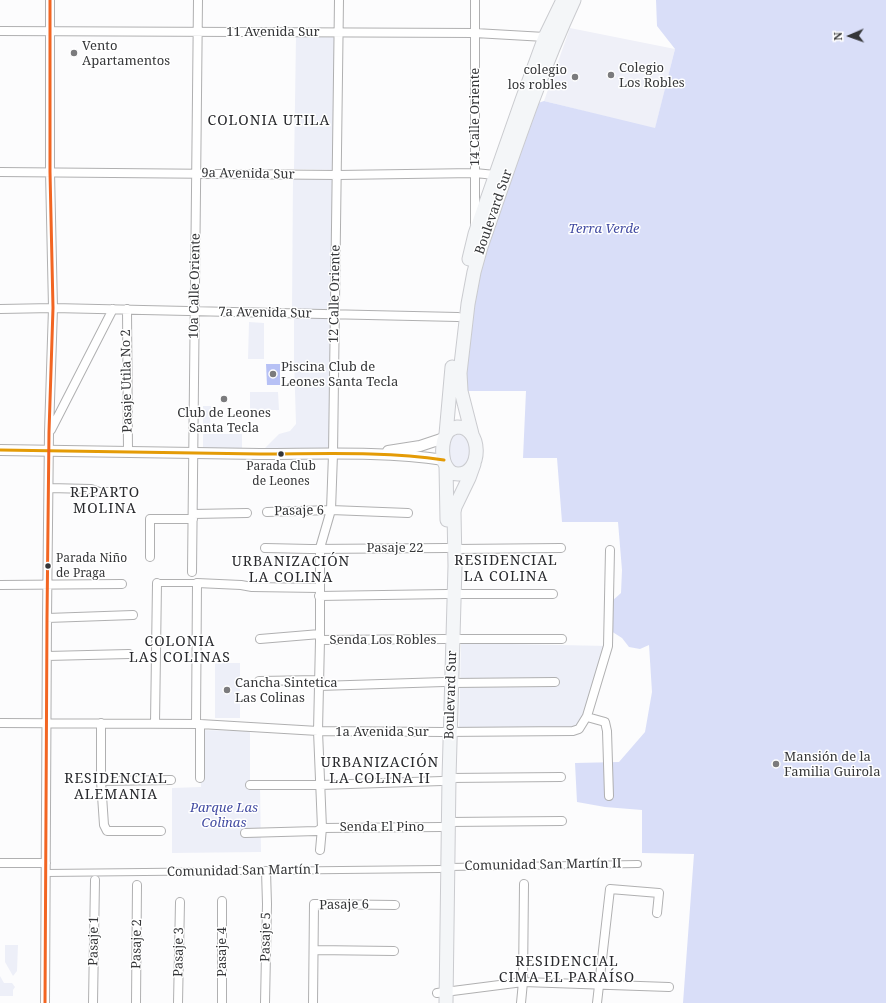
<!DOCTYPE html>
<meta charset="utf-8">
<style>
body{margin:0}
#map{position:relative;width:886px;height:1003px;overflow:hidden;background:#fcfcfd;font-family:"Noto Serif",serif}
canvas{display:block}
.north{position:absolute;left:830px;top:16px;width:40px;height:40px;-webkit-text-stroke:3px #fff;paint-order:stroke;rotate:268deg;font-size:11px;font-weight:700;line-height:16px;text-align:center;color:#353638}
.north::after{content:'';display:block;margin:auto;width:14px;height:18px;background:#353638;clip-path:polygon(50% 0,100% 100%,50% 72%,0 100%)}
</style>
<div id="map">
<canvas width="886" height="1003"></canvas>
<div class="north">N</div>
</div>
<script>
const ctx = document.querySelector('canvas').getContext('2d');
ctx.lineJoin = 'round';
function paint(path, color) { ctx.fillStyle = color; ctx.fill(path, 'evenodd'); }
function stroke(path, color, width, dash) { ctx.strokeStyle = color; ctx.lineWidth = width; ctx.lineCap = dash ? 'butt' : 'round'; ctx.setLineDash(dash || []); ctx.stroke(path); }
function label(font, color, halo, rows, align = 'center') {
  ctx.font = font + ' "Noto Serif",serif'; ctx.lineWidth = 3; ctx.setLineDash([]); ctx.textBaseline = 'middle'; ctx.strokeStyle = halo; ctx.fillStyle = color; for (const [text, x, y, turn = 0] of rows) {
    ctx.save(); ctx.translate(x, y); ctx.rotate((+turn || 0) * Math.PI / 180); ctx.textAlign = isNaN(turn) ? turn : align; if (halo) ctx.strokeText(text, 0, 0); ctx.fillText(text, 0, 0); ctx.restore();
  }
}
const built = new Path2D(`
 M570,28L675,49L655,129L544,101Z`);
const green = new Path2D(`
 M296,36L335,37L333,170L294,169Z
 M293,179H334L331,310L292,309Z
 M294,316H331V451H262L279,434L290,431L296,424L294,359Z
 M249,322L264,323V359H248Z
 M250,392H278L279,410H250Z
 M203,406H211L210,426H203Z
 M458,431L466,435C469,444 473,456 465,464C463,467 460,468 457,468C446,465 446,445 451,437C452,435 455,433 458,431Z
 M203,434H242V451L203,450Z
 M461,643L608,646L584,723L570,731H459Z
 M215,663H240V718H215Z
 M199,730L250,731V785H260L261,852L172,853V788L201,787Z
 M5,945H18L17,971L13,976L5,962Z
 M0,976L4,983H12L15,987L13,990V996H0Z`);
const forest = new Path2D(`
 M656,0H886V1003H683L694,854L642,853V810L605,807L577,802L575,763L619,762L645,732L652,692L649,645L640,649L629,647L622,638L611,631L612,601L621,593L622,570L618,522H562L557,458H523L526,391H454L482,259L538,103L544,101L655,128L675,49L657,26Z`);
const water = new Path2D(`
 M266,364H280V385H267Z`);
const pedestrian = new Path2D(`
 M157,583H197
 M448,867L638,864
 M46,873L440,869`);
const minor = new Path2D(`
 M0,31L475,33L545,37
 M0,172L338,175L475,173L495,175
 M475,223V0
 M0,309L53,308L458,317
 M127,309L128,452
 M51,430L113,309
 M49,488L91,489L99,492H120
 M267,512L331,510L408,513
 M193,514L247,513
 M265,548L311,549L447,548
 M455,549L561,548
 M150,557V519H193
 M192,572L198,0
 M0,585L122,584
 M454,594H553
 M319,596L447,594
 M47,618L133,615
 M260,639L320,634
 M453,639H562
 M320,640L445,639
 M47,656L129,654
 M259,681L319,680
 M451,683L555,682
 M319,686L444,682
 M587,717L605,722L607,731L609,796
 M0,723L200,724L318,731L443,732L573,731L579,729L587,716L608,646L610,550
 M101,723V781L104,825L107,831H161
 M155,723L157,583
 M196,724L197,583L241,585L252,587L319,588
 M200,724V778
 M449,778L561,777
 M101,781L171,780
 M250,785H320L442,781
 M448,822L562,821
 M245,833L317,831L322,828L441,827
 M320,850L322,828L318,731L320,640V548L331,510L333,454L339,0
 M0,863H46
 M222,901V1003
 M314,950L394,951
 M437,993L523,982L669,987
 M45,1003L47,618L49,432L53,308L50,172V0
 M93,1003L95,880
 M136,1003L137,885
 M178,1003L180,902
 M265,1003L267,904L266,871
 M313,1003L314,904L395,905
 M521,1003L523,982L524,884
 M597,1003L610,889L659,893L657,913`);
const tertiary = new Path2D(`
 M0,450C87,451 173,453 260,454C322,454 383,451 444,460
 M388,451L420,446L444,438`);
const trunk = new Path2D(`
 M469,259L475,234L522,100L545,37L563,0
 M457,427C482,426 483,474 458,474C454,474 450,472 448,469C441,461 441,442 447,433C449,430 453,428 457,427Z
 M446,434L452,367
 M472,434L461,391L460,373L468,304L474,272L481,247C510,164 537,80 574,0
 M446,466L447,520
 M446,1003L449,778L455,566L454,512L455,507L469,478L474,464`);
const bus1 = new Path2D(`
 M0,450C87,451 173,453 260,454C322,454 383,451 444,460`);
const bus2 = new Path2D(`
 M45,1003L47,618L49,432L53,308L50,172V0`);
const markers = [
 [74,53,4,"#7b7b7d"],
 [611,75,4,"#7b7b7d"],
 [575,77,4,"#7b7b7d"],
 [273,374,4,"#7b7b7d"],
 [224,399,4,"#7b7b7d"],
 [281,454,3.5,"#353638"],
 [48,566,3.5,"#353638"],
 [227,690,4,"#7b7b7d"],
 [776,764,4,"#7b7b7d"]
];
const busNames = [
 ["Parada Club",281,467],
 ["de Leones",281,482],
 ["Parada Niño",56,559,"left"],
 ["de Praga",56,574,"left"]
];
const streetNames = [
 ["11 Avenida Sur",273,32],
 ["14 Calle Oriente",475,117,-90],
 ["9a Avenida Sur",248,174,1],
 ["Boulevard Sur",494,212,-71],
 ["10a Calle Oriente",195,286,-89],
 ["12 Calle Oriente",335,294,-89],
 ["7a Avenida Sur",265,313,1],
 ["Pasaje Utila No 2",127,381,-91],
 ["Pasaje 6",299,511,-1],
 ["Pasaje 22",395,548],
 ["Senda Los Robles",383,640],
 ["Boulevard Sur",451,695,-88],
 ["1a Avenida Sur",382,732],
 ["Senda El Pino",382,827],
 ["Comunidad San Martín II",543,865,-1],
 ["Comunidad San Martín I",243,871,-1],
 ["Pasaje 6",344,905,-1],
 ["Pasaje 5",266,937,-89],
 ["Pasaje 1",94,941,-89],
 ["Pasaje 2",137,944,-89],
 ["Pasaje 3",179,952,-89],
 ["Pasaje 4",222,952,-90]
];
const poiNames = [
 ["Vento",82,46],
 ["Apartamentos",82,61],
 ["Colegio",619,68],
 ["Los Robles",619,83],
 ["colegio",567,70,"right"],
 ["los robles",567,85,"right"],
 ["Piscina Club de",281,367],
 ["Leones Santa Tecla",281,382],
 ["Club de Leones",224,413,"center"],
 ["Santa Tecla",224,428,"center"],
 ["Cancha Sintetica",235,683],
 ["Las Colinas",235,698],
 ["Mansión de la",784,757],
 ["Familia Guirola",784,772]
];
const parkNames = [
 ["Terra Verde",604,229],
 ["Parque Las",224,808],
 ["Colinas",224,823]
];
const neighbourhoodNames = [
 ["COLONIA UTILA",269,121],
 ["REPARTO",105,493],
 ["MOLINA",105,509],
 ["RESIDENCIAL",506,561],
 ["LA COLINA",506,577],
 ["URBANIZACIÓN",291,562],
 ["LA COLINA",291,578],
 ["COLONIA",180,642],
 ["LAS COLINAS",180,658],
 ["URBANIZACIÓN",380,763],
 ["LA COLINA II",380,779],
 ["RESIDENCIAL",116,779],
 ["ALEMANIA",116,795],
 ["RESIDENCIAL",567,962],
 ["CIMA EL PARAÍSO",567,978]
];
paint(built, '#eff0f8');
paint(green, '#edeff8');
paint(forest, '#d9def8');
paint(water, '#b7c1f5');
stroke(pedestrian, '#b0b0b1', 8);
stroke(minor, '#b0b0b1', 10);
stroke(tertiary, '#b0b0b1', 12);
stroke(trunk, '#cacbcf', 15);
stroke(pedestrian, '#fff', 6);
stroke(minor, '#fff', 8);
stroke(tertiary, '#fff', 10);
stroke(trunk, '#f4f6f8', 13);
stroke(bus1, '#e49b06', 3);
stroke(bus2, '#f26522', 3);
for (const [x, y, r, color] of markers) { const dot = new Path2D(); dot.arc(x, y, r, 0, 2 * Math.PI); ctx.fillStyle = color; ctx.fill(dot); stroke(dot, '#fff', 1.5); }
label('12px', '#353638', '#fff', busNames);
label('13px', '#353638', '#fff', streetNames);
label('13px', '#353638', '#fff', poiNames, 'left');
label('italic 13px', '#424ba2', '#fff', parkNames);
ctx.letterSpacing = '1px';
label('14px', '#292a2e', '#fff', neighbourhoodNames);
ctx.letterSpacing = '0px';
</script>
